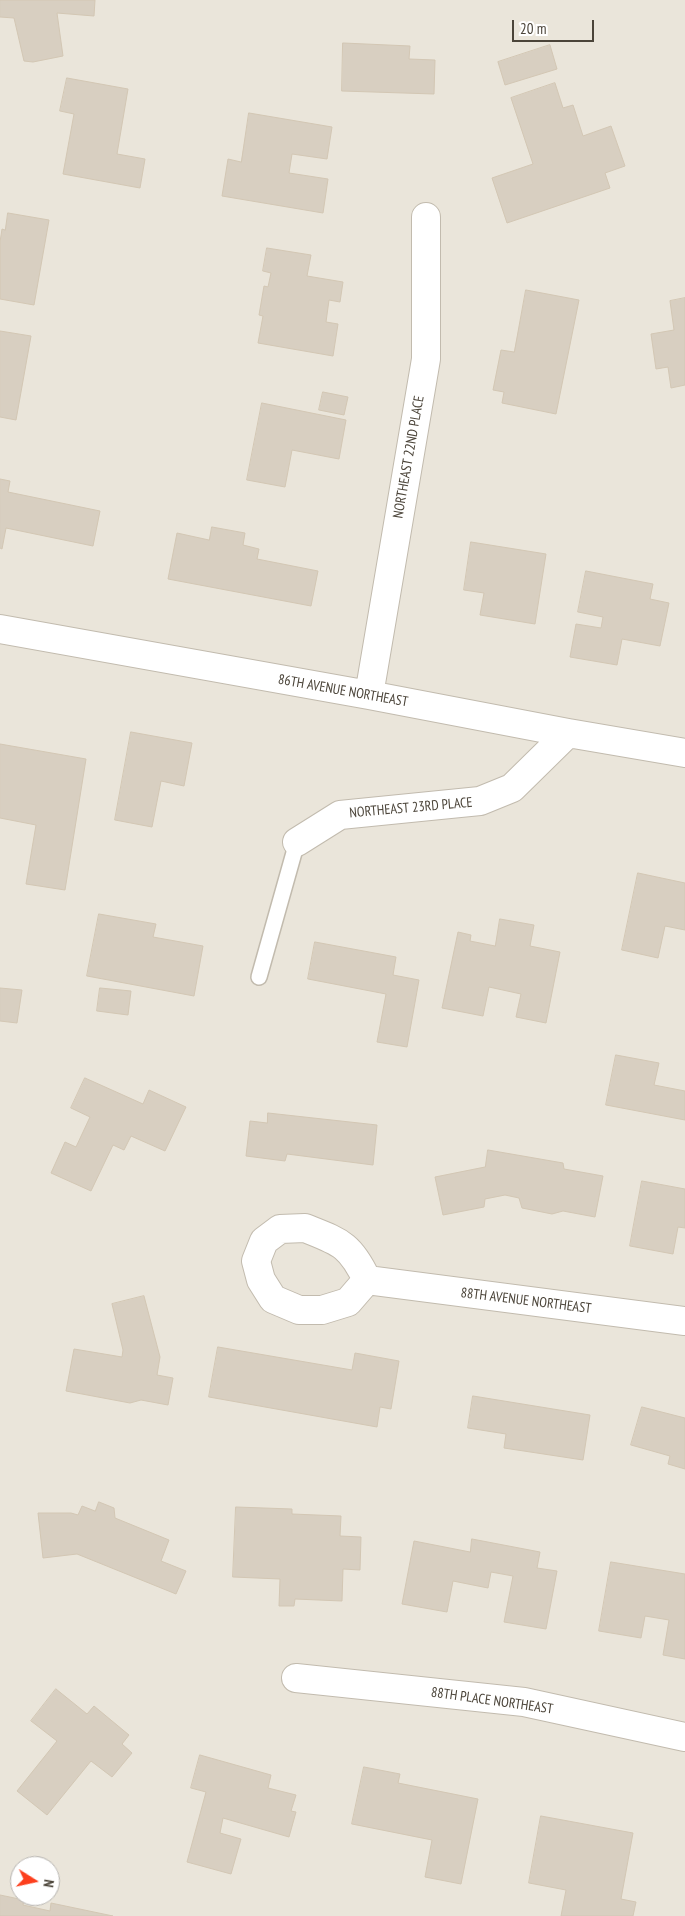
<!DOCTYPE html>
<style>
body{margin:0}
#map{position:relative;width:685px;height:1916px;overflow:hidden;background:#f6f3ec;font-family:"PT Sans Narrow",sans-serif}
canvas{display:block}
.north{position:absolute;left:10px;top:1856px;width:50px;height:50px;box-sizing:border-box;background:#fff;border:1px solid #b7b4b0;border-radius:50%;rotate:100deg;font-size:14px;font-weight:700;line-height:20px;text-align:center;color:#4b4439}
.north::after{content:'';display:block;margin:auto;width:18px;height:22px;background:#fc3f1d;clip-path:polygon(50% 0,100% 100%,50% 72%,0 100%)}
.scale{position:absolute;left:512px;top:20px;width:82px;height:22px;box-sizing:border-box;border:2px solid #4b4439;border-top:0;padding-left:6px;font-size:15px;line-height:18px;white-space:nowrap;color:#4b4439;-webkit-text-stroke:4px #fff;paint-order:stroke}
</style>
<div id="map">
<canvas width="685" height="1916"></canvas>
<div class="north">N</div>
<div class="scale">20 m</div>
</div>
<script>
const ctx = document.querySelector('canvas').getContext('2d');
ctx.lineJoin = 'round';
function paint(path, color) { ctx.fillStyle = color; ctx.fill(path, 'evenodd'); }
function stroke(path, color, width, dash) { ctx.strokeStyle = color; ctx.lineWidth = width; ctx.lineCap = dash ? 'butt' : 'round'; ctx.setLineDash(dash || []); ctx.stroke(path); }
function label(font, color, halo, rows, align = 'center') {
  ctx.font = font + ' "PT Sans Narrow",sans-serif'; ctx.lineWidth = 4.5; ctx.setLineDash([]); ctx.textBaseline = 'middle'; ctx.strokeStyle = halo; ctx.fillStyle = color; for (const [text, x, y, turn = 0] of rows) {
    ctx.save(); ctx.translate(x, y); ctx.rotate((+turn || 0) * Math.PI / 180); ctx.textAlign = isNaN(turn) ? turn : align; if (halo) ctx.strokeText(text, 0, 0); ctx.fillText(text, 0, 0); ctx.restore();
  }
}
const residential = new Path2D(`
 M0,0H685V1916H0ZM20,1866H50V1896H20Z`);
const building = new Path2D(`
 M0,0H95L94,16L57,13L63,56L33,62L24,61L14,18L0,17Z
 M343,43L410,46L409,59L435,60L434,94L342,91Z
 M550,45L557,69L505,85L498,62Z
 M67,78L128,89L117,154L145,159L140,188L63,174L74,114L60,111Z
 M555,83L563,108L573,105L583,136L611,126L625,166L605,173L610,188L507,223L492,178L533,164L511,98Z
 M249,113L332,127L327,159L292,154L289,173L328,179L323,213L222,196L228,159L241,162Z
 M8,213L49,220L34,305L0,299V242L2,229L5,230Z
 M267,248L311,255L307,276L343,282L340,302L329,300L326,322L338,324L333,356L258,343L263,316L259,315L264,286L268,287L271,273L263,271Z
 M526,290L579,300L556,414L502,403L504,392L493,390L501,350L514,352Z
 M685,298V385L671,388L668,367L656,369L651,334L674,330L670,301Z
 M0,331L31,336L16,420L0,417Z
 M323,392L348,397L344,415L319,410Z
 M262,403L346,420L339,459L292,450L285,487L247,480Z
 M0,479L10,481L8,492L100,511L93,546L6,528L2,549L0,548Z
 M212,527L245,533L243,545L259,549L257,559L318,571L311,606L168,579L177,533L209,540Z
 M471,542L546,554L535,624L480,615L484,593L464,590Z
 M586,571L653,584L650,599L669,603L660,646L622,639L617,665L570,657L576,624L601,628L603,617L578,612Z
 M131,732L192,743L184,786L161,781L152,827L115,820Z
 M0,744L86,759L65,890L26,884L36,825L0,818Z
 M638,873L685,883V930L665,926L658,958L622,950Z
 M99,914L156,924L153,937L203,946L194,996L87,976Z
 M500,919L534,925L530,946L560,952L546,1023L516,1017L521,994L489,987L483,1016L442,1008L458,932L471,935L470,941L495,946Z
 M315,942L396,957L393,975L419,980L407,1047L377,1042L386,994L308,979Z
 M0,988L22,990L17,1023L0,1021Z
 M100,988L131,991L128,1015L97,1011Z
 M616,1055L659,1063L654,1085L685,1091V1120L606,1105Z
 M85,1078L143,1104L149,1090L186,1107L165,1151L131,1136L124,1150L113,1145L91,1191L51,1173L65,1142L76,1147L90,1117L71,1108Z
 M268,1113L377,1125L373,1165L287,1154L285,1161L246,1156L250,1121L267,1123Z
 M488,1150L563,1163L564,1169L603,1176L595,1217L563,1211L552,1214L522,1208L519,1198L505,1195L485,1199L484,1207L443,1215L435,1177L485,1167Z
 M642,1181L685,1189V1228L678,1227L673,1254L630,1246Z
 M144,1296L160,1357L157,1375L173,1378L168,1405L141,1400L130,1403L66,1391L74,1349L122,1357L123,1350L112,1304Z
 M218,1347L352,1370L355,1353L399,1361L391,1409L380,1407L377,1427L209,1397Z
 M473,1396L590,1415L583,1460L504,1448L506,1434L468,1428Z
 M642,1407L685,1418V1469L668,1464L670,1456L631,1445Z
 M99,1502L114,1508L115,1518L169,1540L161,1561L186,1571L176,1594L77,1554L43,1558L38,1513H71L78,1515L82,1506L95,1511Z
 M236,1507L292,1509V1514L341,1516L340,1536L361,1537L360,1570L343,1569L342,1601L295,1599L294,1606H279L280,1579L233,1577Z
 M472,1539L540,1552L537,1568L557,1571L546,1629L504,1622L513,1576L491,1572L488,1588L453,1581L447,1612L402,1604L414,1541L470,1552Z
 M611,1562L685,1574V1659L663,1655L669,1620L645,1616L641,1638L599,1631Z
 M56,1689L87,1714L94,1706L129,1735L122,1744L132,1753L112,1777L91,1761L47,1815L17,1791L57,1741L31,1721Z
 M200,1755L271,1775L268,1788L296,1795L291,1811L296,1812L289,1837L223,1818L220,1833L241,1839L231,1874L187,1862L206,1792L191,1788Z
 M364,1767L400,1774L398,1783L478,1799L461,1884L425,1877L432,1840L352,1824Z
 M541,1816L633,1833L621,1899L636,1902L633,1916H561L566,1890L529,1883Z
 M0,1895L24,1900L23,1905L50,1911L51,1903L113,1916H0Z`);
const service = new Path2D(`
 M259,977L297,842`);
const minor = new Path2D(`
 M0,629L369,695L568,733L685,753
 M369,695L426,359V217
 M297,842L340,815L480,801L512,788L568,733
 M305,1228C340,1242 350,1244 367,1280L348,1302L322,1310H299L273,1299L261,1280L256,1261L264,1241L280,1229Z
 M367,1280L685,1321
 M296,1678L524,1702L685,1737`);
const streetNames = [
 ["NORTHEAST 22ND PLACE",409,457,-80],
 ["86TH AVENUE NORTHEAST",343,691,10],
 ["NORTHEAST 23RD PLACE",411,808,-5],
 ["88TH AVENUE NORTHEAST",526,1301,7],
 ["88TH PLACE NORTHEAST",492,1701,8]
];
paint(residential, '#eae5da');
paint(building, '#d8cfc1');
stroke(building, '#d3c7b4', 1);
stroke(service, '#c2bbae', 18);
stroke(minor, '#c2bbae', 30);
stroke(service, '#fff', 15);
stroke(minor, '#fff', 28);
label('14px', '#4b4439', '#fff', streetNames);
</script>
